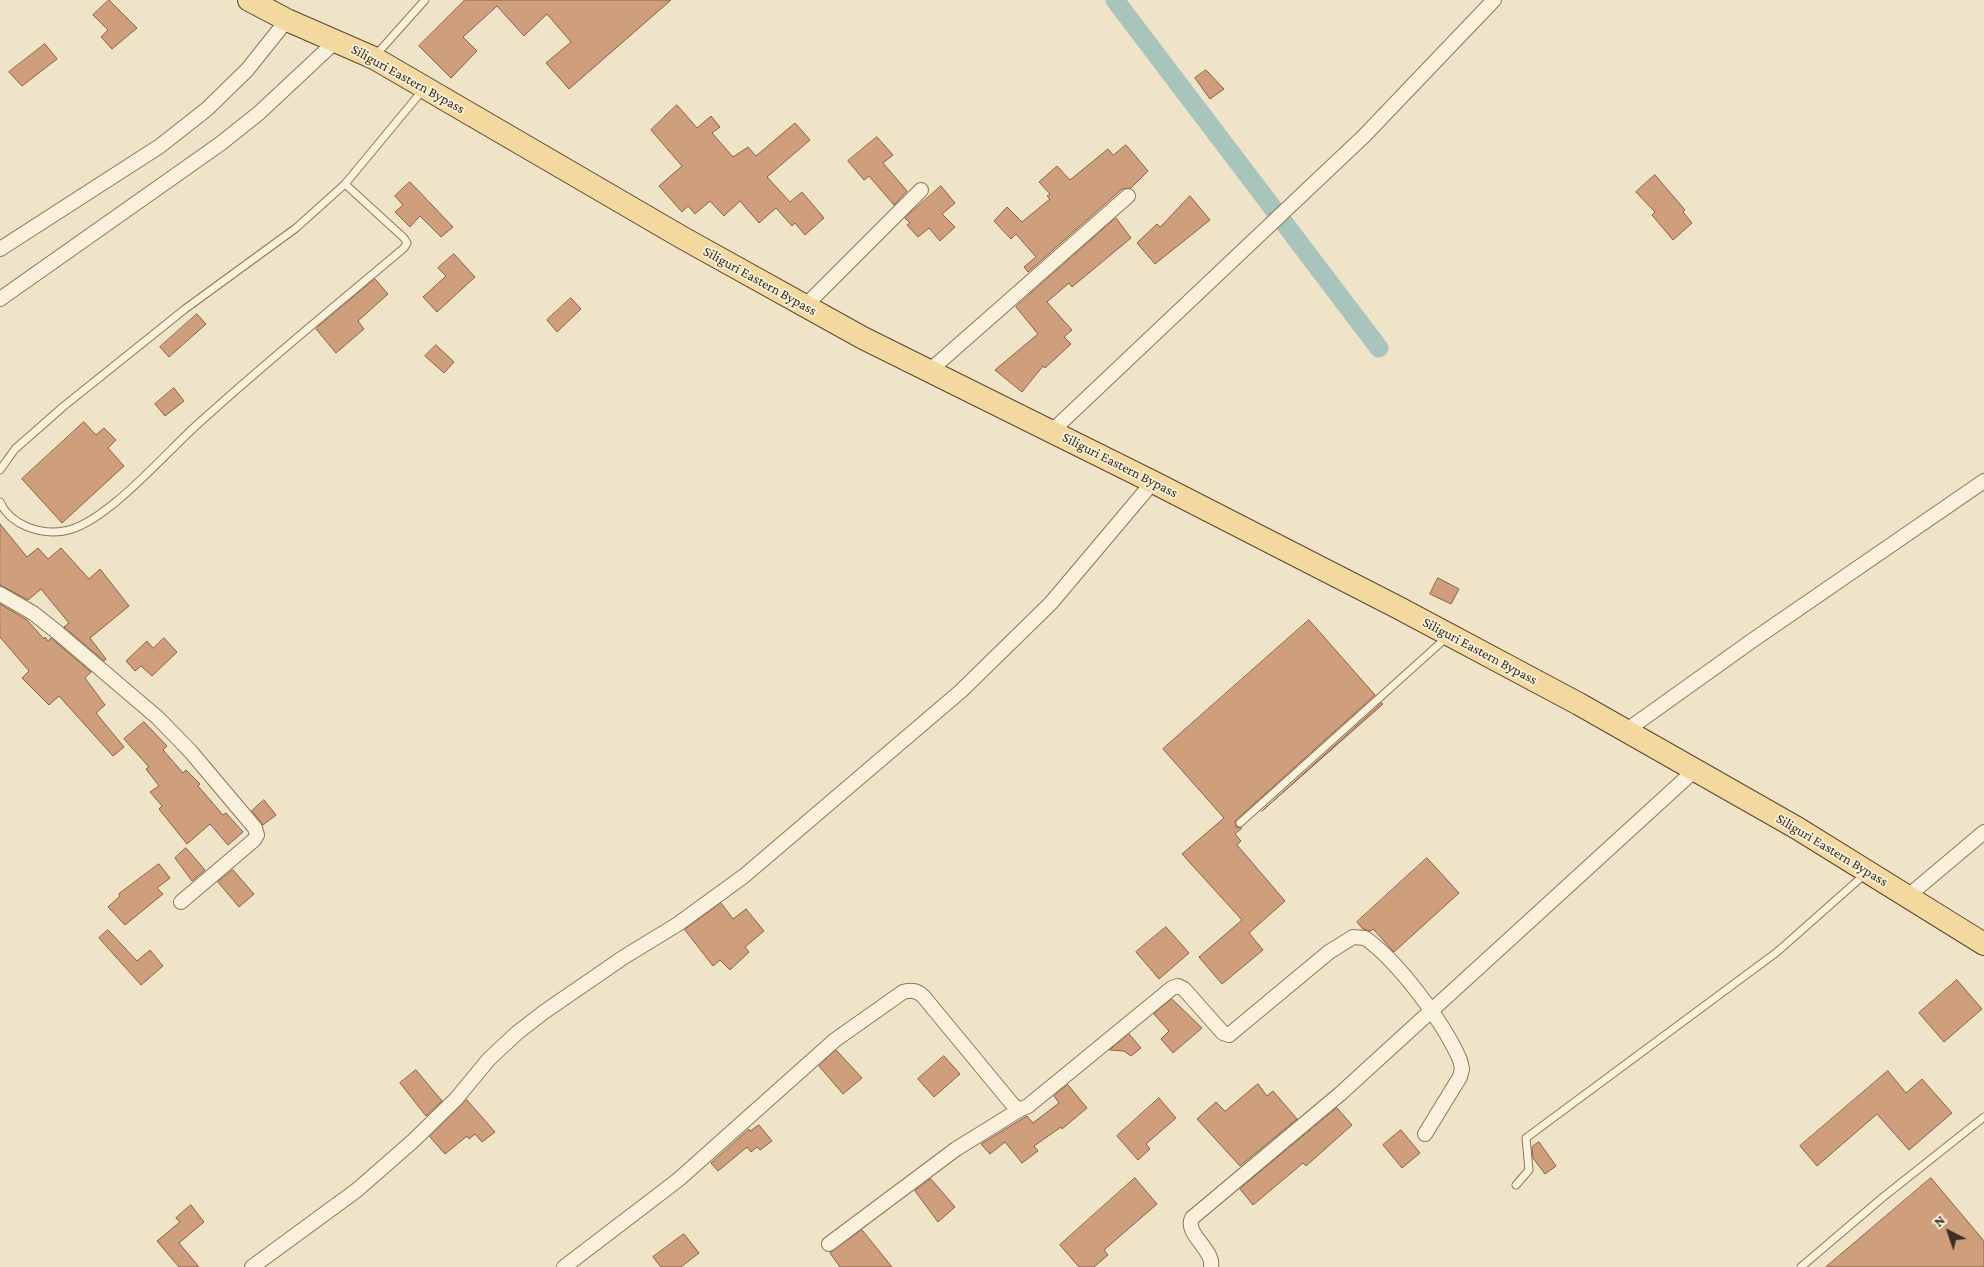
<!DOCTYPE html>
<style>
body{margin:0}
#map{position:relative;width:1984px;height:1267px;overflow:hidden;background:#f0e4c8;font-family:"Crimson Pro",serif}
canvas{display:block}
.north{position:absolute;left:1924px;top:1207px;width:50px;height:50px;-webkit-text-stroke:4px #f7eed8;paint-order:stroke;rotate:319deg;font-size:14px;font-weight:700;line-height:20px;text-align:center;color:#3d2e20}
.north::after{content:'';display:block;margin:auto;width:18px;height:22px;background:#3d2e20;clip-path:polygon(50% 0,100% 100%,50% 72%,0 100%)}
</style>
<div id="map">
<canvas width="1984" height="1267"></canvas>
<div class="north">N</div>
</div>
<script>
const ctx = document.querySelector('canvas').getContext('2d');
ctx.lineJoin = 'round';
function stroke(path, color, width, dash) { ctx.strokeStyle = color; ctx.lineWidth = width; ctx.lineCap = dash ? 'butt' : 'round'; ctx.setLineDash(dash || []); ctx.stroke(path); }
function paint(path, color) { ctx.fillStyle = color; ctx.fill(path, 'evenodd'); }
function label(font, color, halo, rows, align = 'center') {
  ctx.font = font + ' "Crimson Pro",serif'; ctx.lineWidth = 4; ctx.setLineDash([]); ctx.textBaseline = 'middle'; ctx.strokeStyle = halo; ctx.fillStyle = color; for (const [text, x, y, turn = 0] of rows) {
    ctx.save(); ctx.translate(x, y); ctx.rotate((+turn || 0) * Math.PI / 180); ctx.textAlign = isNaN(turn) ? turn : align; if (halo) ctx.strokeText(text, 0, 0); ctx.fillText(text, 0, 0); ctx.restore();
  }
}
const canal = new Path2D(`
 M1115,0L1379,348`);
const building = new Path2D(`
 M109,0L137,28L112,49L101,37L108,30L93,15Z
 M465,0H671L569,89L546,63L571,42L547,14L524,36L497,6L463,37L477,51L451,78L419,46Z
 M45,44L57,59L22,86L9,72Z
 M1206,70L1224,89L1210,99L1195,78Z
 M677,105L697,128L711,116L720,127L712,133L733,157L748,147L756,156L795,123L810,140L767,177L790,202L802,192L824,218L805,235L795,223L792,226L776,208L759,223L740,201L724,216L710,201L695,214L688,206L682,212L659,186L682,166L651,130Z
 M877,137L893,155L883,163L907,191L894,205L869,176L864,180L848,161Z
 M1126,145L1148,171L1131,188L1122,189L1028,272L1024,267L1036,257L1016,234L1011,239L994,221L1007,207L1022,222L1050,199L1047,196L1050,194L1039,182L1057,166L1070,180L1108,149L1113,155Z
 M1655,175L1685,210L1683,212L1692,223L1673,240L1652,215L1655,212L1636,192Z
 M410,182L453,227L441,237L420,216L410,227L395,212L403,205L395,196Z
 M941,186L955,203L942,214L955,227L940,241L929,228L918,237L907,225L910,223L905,218Z
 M1190,196L1210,220L1155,264L1137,243L1157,224L1160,227Z
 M1116,218L1131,238L1072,287L1069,283L1047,302L1072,330L1064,337L1071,344L1045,368L1043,366L1022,392L995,370L1038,334L1016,307Z
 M454,254L475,277L437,312L423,297L446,276L438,268Z
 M375,279L388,294L358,321L364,329L336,353L316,329Z
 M571,298L581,309L557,332L547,320Z
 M197,314L206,324L169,357L160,347Z
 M436,345L454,362L444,373L425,356Z
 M174,388L184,401L165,416L155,404Z
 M84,422L96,435L104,428L116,440L108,448L124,466L62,523L22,479Z
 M0,524L27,557L38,548L48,559L61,548L89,579L100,569L129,606L90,638L106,659L104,661L64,627L69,623L41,589L28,600L0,585Z
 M1438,578L1459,589L1451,604L1430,594Z
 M0,604L27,620L44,639L45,637L48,641L51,638L91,672L85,678L105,705L96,713L124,747L113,756L59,696L49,705L22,678L29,671L0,637Z
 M1309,620L1375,695L1235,821L1236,827L1242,828L1235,834L1241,841L1237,845L1285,901L1249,933L1263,950L1222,984L1199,957L1242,920L1182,854L1224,818L1163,749Z
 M164,638L177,652L152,676L141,666L135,671L126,661L147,641L153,648Z
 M1382,703L1383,704L1262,811Z
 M144,722L167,746L163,750L183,773L186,770L200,784L198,786L223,815L226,813L243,832L228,845L210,824L187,844L159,809L162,806L150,792L159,786L146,769L149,767L124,739Z
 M264,800L276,815L263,825L252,811Z
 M186,848L205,870L192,881L175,858Z
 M1427,858L1459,893L1394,952L1373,929L1371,931L1363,929L1357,922Z
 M159,864L170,878L157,888L163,894L125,925L108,907L120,896L119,894Z
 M233,870L254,894L239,907L218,882Z
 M721,903L733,919L746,909L764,931L745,947L749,952L730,970L720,960L713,966L685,930Z
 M1166,927L1189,953L1159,979L1136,952Z
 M108,930L137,961L150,950L163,966L141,985L99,938Z
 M1957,980L1982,1009L1944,1042L1919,1013Z
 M1172,999L1202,1028L1173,1053L1161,1039L1169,1031L1154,1014Z
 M1129,1034L1141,1048L1131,1056L1124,1051L1110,1050Z
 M836,1050L862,1078L843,1094L819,1066Z
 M944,1056L960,1074L934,1097L918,1079Z
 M416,1070L442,1101L426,1116L400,1083Z
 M1888,1071L1906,1093L1922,1079L1952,1113L1909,1150L1877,1114L1817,1166L1800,1146Z
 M1258,1084L1267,1096L1273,1091L1297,1119L1240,1166L1197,1119L1216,1102L1225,1111Z
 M1068,1085L1087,1108L1062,1129L1061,1127L1034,1146L1038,1151L1022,1163L1005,1142L990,1154L981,1144L1027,1116L1033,1123L1059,1103L1054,1096Z
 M1159,1098L1176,1118L1146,1144L1150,1149L1138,1160L1117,1136Z
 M467,1100L495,1132L482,1142L475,1134L469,1139L467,1136L445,1154L430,1137Z
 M1337,1108L1352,1125L1306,1166L1303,1163L1253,1205L1240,1189Z
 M759,1125L772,1141L760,1150L757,1147L751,1152L747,1147L718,1171L711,1163L749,1129L750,1131Z
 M1401,1130L1420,1153L1402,1168L1383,1145Z
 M1539,1142L1556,1166L1545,1174L1533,1158L1532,1147Z
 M1135,1178L1157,1204L1104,1250L1108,1255L1094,1267H1079L1060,1245Z
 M1931,1178L1984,1241V1267H1826Z
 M931,1179L955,1207L938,1222L915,1191Z
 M191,1205L204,1222L179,1243L199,1267H179L157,1241L180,1222L176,1218Z
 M862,1230L892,1267H840L830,1253Z
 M684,1234L699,1253L681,1267H661L653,1257Z`);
const service = new Path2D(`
 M375,56L425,0
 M0,470L15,449L64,406L185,309L296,228L345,184L422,91
 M0,502C10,525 40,535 64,531C105,525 167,451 199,423C265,363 335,306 404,248L407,243L404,238L345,184
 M1240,823L1446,638
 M1516,1185L1529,1170L1526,1138L1777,952L1864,875
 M1801,1267L1882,1198L1984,1117`);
const minor = new Path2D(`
 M0,249L160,146L207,109L247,70L287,20
 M0,299L220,144L259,113L336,41
 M805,306L921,190
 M928,372L1128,196
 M1052,431L1364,136L1494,0
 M0,594L33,613L57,632L158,718L191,752L255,828L257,835L254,840L181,902
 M1627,730L1753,640L1984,481
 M1908,896L1984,832
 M829,1244L956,1149L1019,1110
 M252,1267L357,1190L413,1141L456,1099L489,1059L517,1033L544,1012L624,957L678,924L744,876L961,691L1051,603L1153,482
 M564,1267L678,1180L835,1040L903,992C911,990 916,990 923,996L1013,1105L1019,1110L1028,1106L1172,988L1178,986L1184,989L1223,1033L1229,1035L1329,952L1353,937L1365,938C1398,961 1444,1023 1460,1060L1462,1069L1460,1077L1425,1134
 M1211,1267C1215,1250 1184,1234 1192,1218L1340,1094L1695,770`);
const primary = new Path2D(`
 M249,0L287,20L374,58L683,238L863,338L1153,482L1399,608L1579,704L1797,828L1984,944`);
const streetNames = [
 ["Siliguri Eastern Bypass",408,79,29],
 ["Siliguri Eastern Bypass",760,281,29],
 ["Siliguri Eastern Bypass",1120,465,27],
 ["Siliguri Eastern Bypass",1480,651,28],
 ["Siliguri Eastern Bypass",1832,850,31]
];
stroke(canal, '#a9c4bc', 19);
paint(building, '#cf9f7d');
stroke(building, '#8d5f41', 1);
stroke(service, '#8d765c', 9);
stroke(minor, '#8d765c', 16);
stroke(primary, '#5b4430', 24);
stroke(service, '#faf1dc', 7);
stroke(minor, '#faf1dc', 14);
stroke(primary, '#f3d9a0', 22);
label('14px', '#3d2e20', '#f7eed8', streetNames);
</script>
